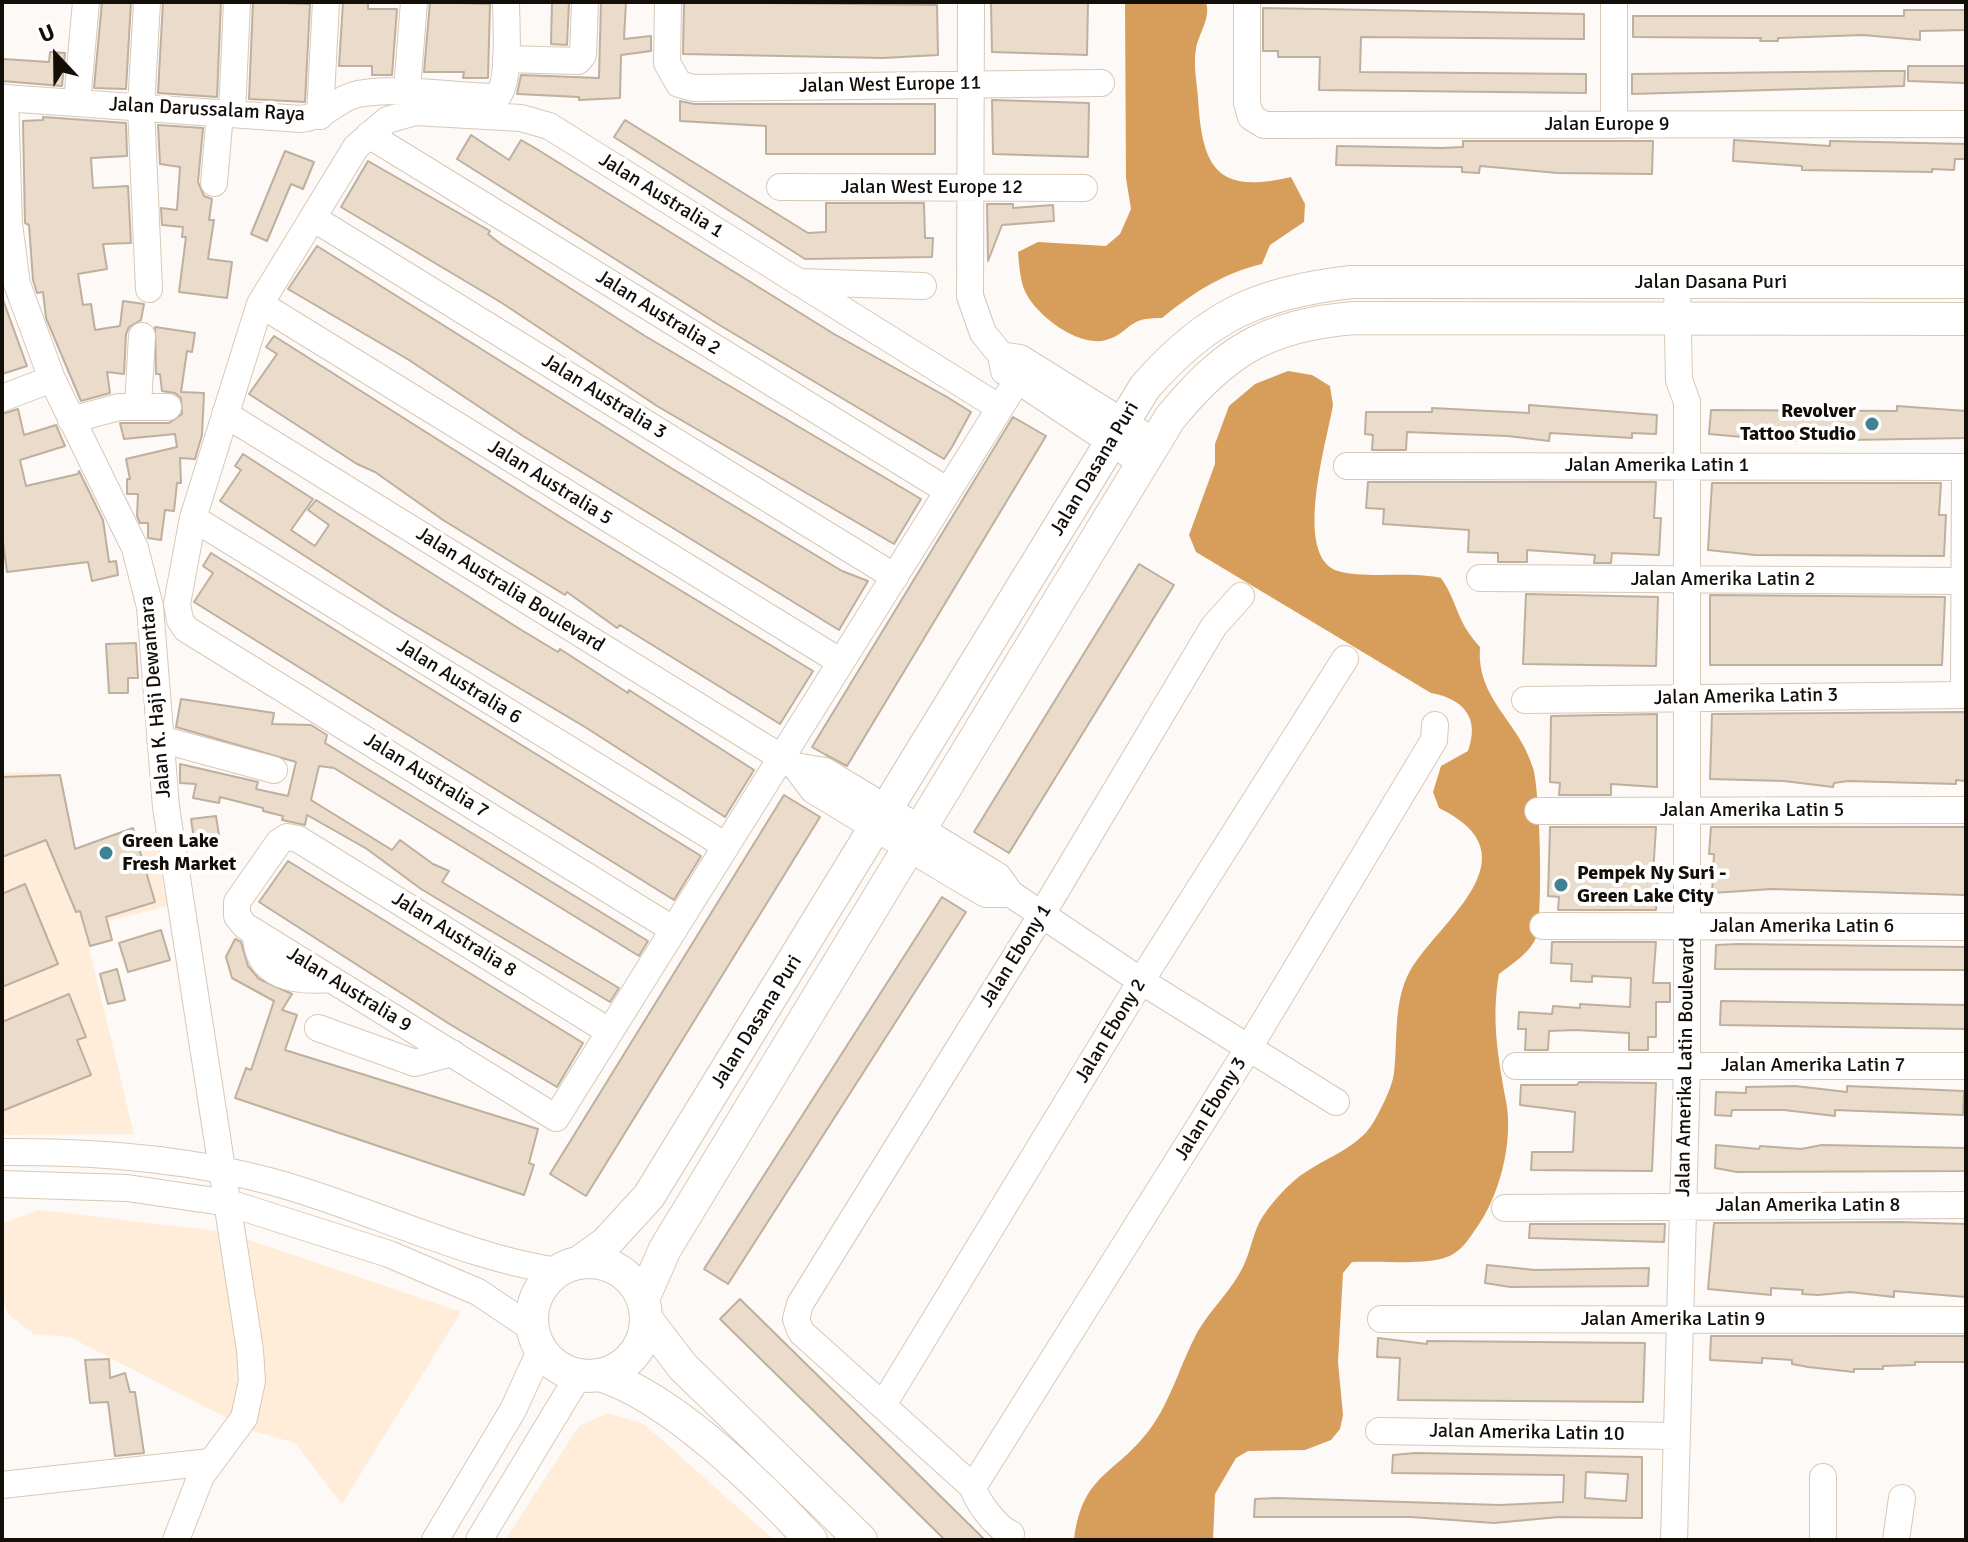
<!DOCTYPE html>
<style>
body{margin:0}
#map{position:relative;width:1968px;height:1542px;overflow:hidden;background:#fcf9f6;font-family:Signika,sans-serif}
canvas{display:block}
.frame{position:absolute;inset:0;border:4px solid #140e09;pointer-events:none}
.north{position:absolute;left:16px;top:16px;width:80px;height:80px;-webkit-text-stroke:6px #fff;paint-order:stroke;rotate:338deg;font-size:22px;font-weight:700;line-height:32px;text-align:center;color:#140e09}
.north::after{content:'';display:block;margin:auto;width:28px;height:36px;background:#140e09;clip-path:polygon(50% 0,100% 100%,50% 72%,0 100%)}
</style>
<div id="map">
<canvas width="1968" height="1542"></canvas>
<div class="frame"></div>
<div class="north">U</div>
</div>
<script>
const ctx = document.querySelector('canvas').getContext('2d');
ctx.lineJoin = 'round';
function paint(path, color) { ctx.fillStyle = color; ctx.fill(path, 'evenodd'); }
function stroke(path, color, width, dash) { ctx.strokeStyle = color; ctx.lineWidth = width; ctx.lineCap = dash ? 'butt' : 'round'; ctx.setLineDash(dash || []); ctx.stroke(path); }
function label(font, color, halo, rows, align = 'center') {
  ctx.font = font + ' Signika,sans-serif'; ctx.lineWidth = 8; ctx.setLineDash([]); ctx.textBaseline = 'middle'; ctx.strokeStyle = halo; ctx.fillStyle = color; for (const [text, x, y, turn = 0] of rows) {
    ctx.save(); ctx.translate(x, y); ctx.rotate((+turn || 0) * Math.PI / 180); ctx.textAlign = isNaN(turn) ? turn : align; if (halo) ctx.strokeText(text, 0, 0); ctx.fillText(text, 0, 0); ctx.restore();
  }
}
const built = new Path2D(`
 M2,772L55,773L74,848L154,832L167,906L84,927L134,1134L2,1135Z
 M39,1210L226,1232L461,1312L342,1504L295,1443L250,1430L70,1337L34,1334L8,1314L2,1297V1227L5,1222Z
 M608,1413L644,1424L774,1540H505L579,1426Z`);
const water = new Path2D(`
 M1125,2H1206C1211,19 1199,32 1196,49C1193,64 1197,83 1198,98C1202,167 1216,195 1291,177L1305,204L1304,222L1270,245L1262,264C1223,273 1193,293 1162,318C1126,317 1132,332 1106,340C1078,348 1034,314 1024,289C1020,278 1019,264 1018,252L1038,242L1106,246L1120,234L1131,209L1126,178Z
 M1288,371L1312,375L1330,386L1333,405C1327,441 1292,557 1338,571C1364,579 1409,571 1441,578C1459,604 1455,620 1480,647C1476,699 1519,721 1533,768C1540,789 1544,922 1535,940C1528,954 1512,964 1499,974C1491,1019 1498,1057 1506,1101C1514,1142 1499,1198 1475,1230C1466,1243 1460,1253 1444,1258C1420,1265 1378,1261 1352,1262L1343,1273L1338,1362L1343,1415L1340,1429L1331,1440L1305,1450L1248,1451L1236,1458L1215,1494L1213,1540H1074C1082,1473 1115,1476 1150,1429C1171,1401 1181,1362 1198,1331C1211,1309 1231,1291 1243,1267C1251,1251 1253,1231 1263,1216C1271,1204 1284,1189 1295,1180C1318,1160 1357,1150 1373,1123C1381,1109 1392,1088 1394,1073C1398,1040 1393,1001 1410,971C1439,921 1538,856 1439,808L1433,792L1441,766L1468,751C1480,718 1464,699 1431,693L1196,552L1189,535L1215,464V444L1229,406L1255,384Z`);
const building = new Path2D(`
 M102,2H131L126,89L94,88Z
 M163,2H221L217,97L158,93Z
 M253,2L310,4L305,102L249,99Z
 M343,2H368V9H397L392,75H372V66H339Z
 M430,2L490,4L488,78H463L464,72H424Z
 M552,2H569L567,45L551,44Z
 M601,2H626L624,39L651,36V51L621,55L620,98L579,100V97L517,94L521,75L599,78Z
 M684,2L937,5L938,55L883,58L683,54Z
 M991,2H1088L1087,55L992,52Z
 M1263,8L1584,14V39L1361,37L1360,72L1586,74V93L1319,90L1320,57H1278V51H1263Z
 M1904,10H1966V30L1920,31V40L1863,35L1778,38V41H1760L1761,38L1633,37V16H1904Z
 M50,52L65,53L62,86L2,81L3,59L49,62Z
 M1908,66H1966V83L1908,81Z
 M1884,71H1905L1904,86L1632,94V74Z
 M992,100L1089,103L1088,157L993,154Z
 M680,101L694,104H935V154H766V126L680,121Z
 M43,117L126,123L127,156L91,158L93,188L128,186L131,243L103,244L107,269L78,274L83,305L91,304L95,330L120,326L123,301L144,304L141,320L129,327L126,334L124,374L107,372L110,393L81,401L46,318L43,292L37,293L33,280L29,225L25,223L23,121L43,120Z
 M625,120L808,233L826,232V203H924L925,238H933L932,257L805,259L614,137Z
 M158,125L203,128L198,182L204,196L212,199L209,220H214L208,259L232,262L227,298L179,292L186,237H182L183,227L162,225L161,208L177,210L180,167L160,164Z
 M471,135L509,160L521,140L535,148L834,334L947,397L971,412L952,447L944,459L721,326L457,159Z
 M1734,140L1830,146V141L1966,144V159H1955L1954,170L1932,169V172L1802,170V166L1733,161Z
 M1463,141H1653L1652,174L1558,173L1480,166L1479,173L1462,172V167L1336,165L1337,146L1442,148L1463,147Z
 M285,151L314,162L303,189L291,184L267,241L251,234Z
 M368,161L490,231L488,234L501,244L645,336L921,499L894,544L657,406L502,303L341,207Z
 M987,204H1013V208L1053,205L1054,221L1002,225L988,261Z
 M317,246L671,468L842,571L868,581L839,630L523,436L409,360L288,289Z
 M2,297L27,366L2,374Z
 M155,327L195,333L192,352L187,351L181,392L204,393L202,435L195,459L180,458L181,483H177L174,511L165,510L161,540L148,538V523H140L137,516L138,494H127V479H130L126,459L177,447L175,434L124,439L120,423H169L182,414L181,398L175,393L162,391L160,374H156Z
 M274,336L565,520L813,671L780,724L620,625L617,628L567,592L565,595L443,520L375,472L357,464L249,394L277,354L266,347Z
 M1529,405L1657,415L1656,434L1632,433V438L1550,433L1549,441L1508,436L1407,432L1406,450H1372L1373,435L1365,434L1366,412H1432V408L1529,413Z
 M1897,406L1966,411V438L1787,441L1709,434L1711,410L1897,411Z
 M18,409L24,435L56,425L65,446L20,460L26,486L78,474L79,471L103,520L109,562L116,561L118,575L92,581L88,562L7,572L2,535V414Z
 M1013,417L1046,436L847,766L826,755L812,747Z
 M243,454L313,499L291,530L315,546L329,525L308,510L316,500L523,631L558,652L560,649L628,693L629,690L754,770L725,817L585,727L393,613L220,501L241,470L235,466Z
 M1368,482H1656L1654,518H1661L1659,555L1612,553L1611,563H1594L1595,555L1527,550V562H1498V553L1468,552L1469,530L1383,524L1384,509L1366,508Z
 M1712,483H1941L1939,515H1946L1944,556L1755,555L1708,550Z
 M211,553L701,856L674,900L194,602L213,573L203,566Z
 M1139,564L1174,585L1009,853L974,832Z
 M1526,594L1658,597L1656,666L1523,664Z
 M1710,595L1945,597L1942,665H1710Z
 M136,643L138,678H128V693H109L106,644Z
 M181,699L274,713L272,724L311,725L327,735L325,743L648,941L639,956L334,768L319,766L311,800L392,850L400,840L433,864L449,871L442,882L619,988L610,1002L421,889L367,849L307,815L305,825L282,820L283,816L263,811V808L220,797L219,803L193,798L196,784L180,783V764L258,782L256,789L288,796L296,762L176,727Z
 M1966,712V781L1956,780V784L1848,781L1834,783L1833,787L1784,781L1710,779L1712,714Z
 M1657,714V787L1611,784V795H1559L1560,783L1550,782L1551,716Z
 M60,775L75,849L133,828L155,902L106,917L112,940L90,946L80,911L76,912L46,840L2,857V777Z
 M784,795L820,817L586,1196L550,1174Z
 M216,816L220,842L195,846L191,819Z
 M1550,827H1656L1653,874H1658L1656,910H1558L1559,897L1548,896Z
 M1711,827H1966V895L1772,889L1712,893L1714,854H1709Z
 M288,861L583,1043L557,1087L451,1025L259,902Z
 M25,884L58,964L2,987V894Z
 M942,897L966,912L728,1284L704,1269Z
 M161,930L170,960L128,972L119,943Z
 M235,939L241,942L248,966L259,979L292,994L282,1010L297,1015L285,1050L538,1129L529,1163L534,1165L524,1195L235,1098L246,1068L251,1070L274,1001L232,978L226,957Z
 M1552,942H1656L1653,983H1670V1002H1656V1037H1648V1050H1629V1033L1576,1030L1549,1031L1548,1050H1525L1526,1029H1518L1519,1012L1552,1014L1553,1006L1580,1008V1004L1630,1007L1631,978L1592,976V982L1571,981L1572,964L1551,963Z
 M1738,944L1966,947V970L1715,969L1716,945Z
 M117,969L125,1000L108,1004L100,974Z
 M69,994L86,1037L77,1040L91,1075L2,1111V1022Z
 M1721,1001L1966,1005V1029L1720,1025Z
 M1579,1082L1656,1083L1652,1171L1531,1170L1532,1152H1573L1575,1112L1520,1105L1521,1085H1577Z
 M1795,1086L1847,1092V1086L1964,1091L1963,1115L1835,1110V1116L1784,1110H1732L1731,1116L1715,1115L1716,1092L1746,1093V1087Z
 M1716,1145L1759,1149L1760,1146L1801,1149L1822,1145L1966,1148V1171L1737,1172L1715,1168Z
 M1900,1222L1966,1224V1297L1894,1291V1297L1850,1292L1818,1295L1802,1294L1803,1290L1771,1288V1295L1708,1289L1714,1223Z
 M1530,1224H1665L1664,1242L1529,1238Z
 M1487,1265L1535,1270L1649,1268L1648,1286L1510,1287L1485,1283Z
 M740,1299L985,1540H945L720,1319Z
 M1711,1336H1966V1362H1915V1365L1883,1366V1369H1854V1372L1808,1367L1792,1364V1360L1762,1358V1363L1710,1360Z
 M1378,1338L1427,1344V1341L1645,1343L1643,1402L1398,1400L1400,1358L1377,1357Z
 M109,1359L110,1378L125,1373L130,1392H135L144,1453L115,1456L108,1402L90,1403L85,1360Z
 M1415,1453L1642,1457V1518L1559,1517L1494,1523L1411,1517H1254L1255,1499L1277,1498L1500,1505L1563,1502L1564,1475L1392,1473L1393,1455ZM1586,1472L1628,1474L1626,1501L1585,1498Z`);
const minor = new Path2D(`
 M147,2L141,107L149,289
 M668,2L667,63L679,84L694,88L1101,83
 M971,2L970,296L983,333L1001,355L1004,371L1142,463
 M1247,2V103L1251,117L1264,125L1966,124
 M506,59L578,61L583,55L585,2
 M407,90L414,2
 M2,97L5,98L9,224L17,284L52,379L135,548L150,607L166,807L250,1350L252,1381L244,1418L201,1476L176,1540
 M5,98L301,119C330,115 337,98 358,94C405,86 451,97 497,97C511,82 506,23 506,2
 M77,102L86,2
 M232,114L237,2
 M320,116L326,2
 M1614,125V2
 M369,135L948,491
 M214,183L220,113
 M780,187L1084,188
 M313,218L895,577
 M798,282L923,286
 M260,304L841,662
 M1001,355L1020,358L1155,442
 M2,398L52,379
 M138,405L142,336
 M225,414L795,766L825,771L998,876L1011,894L1141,981L1336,1102
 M71,420L119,407H168
 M1347,466L1966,467
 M193,518L726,846
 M1480,578L1966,581
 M1964,695L1965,467
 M1525,700L1966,695
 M160,739L274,770
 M795,766L813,790L952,874L986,894H1011
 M1538,811L1966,810
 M1543,926L1966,927
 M674,930L186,629L180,620L177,604L193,518L260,304L356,147L387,120L415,112L521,118L549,126L1000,408
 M256,933C256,978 296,982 331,979
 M318,1028L415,1063L452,1053
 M610,1032L298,839L287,837L279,842L237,902V916L245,926L556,1118C708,876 859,634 1010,392
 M1516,1066H1966
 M2,1152C92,1151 186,1158 273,1182C368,1208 461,1256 557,1271
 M2,1184L127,1188L229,1203L389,1254L478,1292L533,1329
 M1505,1208L1966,1205
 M1381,1319L1966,1320
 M883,1405L1141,981L1345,659
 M1379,1431L1675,1436
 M2,1485L210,1462
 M973,1487L1248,1049L1434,740L1435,725
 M1011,1534C997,1528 976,1501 973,1487L801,1332L796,1319L800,1304L1042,914L1214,626L1241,596
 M435,1540L513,1410L541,1349
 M479,1540L579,1375
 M1674,1540L1687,1066V402L1679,380L1677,284
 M1823,1540V1477
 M1896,1540L1902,1498`);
const major = new Path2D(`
 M532 1319a57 57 0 1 1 114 0a57 57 0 1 1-114 0Z
 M578,1263L606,1243L649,1196L1145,387C1207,316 1259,292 1352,282H1966
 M643,1299L665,1249L1170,418C1224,352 1266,325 1354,318L1966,319
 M647,1320L683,1367L861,1540
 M600,1375C671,1397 760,1485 811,1540`);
const markers = [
 [1872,424,8,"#408193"],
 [106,853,8,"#408193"],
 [1561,885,8,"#408193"]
];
const streetNames = [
 ["Jalan West Europe 11",890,85,-1],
 ["Jalan Darussalam Raya",207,110,3],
 ["Jalan Europe 9",1607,125],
 ["Jalan West Europe 12",932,188],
 ["Jalan Australia 1",661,196,32],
 ["Jalan Dasana Puri",1711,283],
 ["Jalan Australia 2",658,313,32],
 ["Jalan Australia 3",604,397,32],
 ["Jalan Amerika Latin 1",1657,466],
 ["Jalan Dasana Puri",1095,469,-59],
 ["Jalan Australia 5",550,483,32],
 ["Jalan Amerika Latin 2",1723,580],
 ["Jalan Australia Boulevard",510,590,32],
 ["Jalan Australia 6",459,682,32],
 ["Jalan K. Haji Dewantara",156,697,-95],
 ["Jalan Amerika Latin 3",1746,697,-1],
 ["Jalan Australia 7",426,776,32],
 ["Jalan Amerika Latin 5",1752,811],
 ["Jalan Amerika Latin 6",1802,927],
 ["Jalan Australia 8",454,935,32],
 ["Jalan Ebony 1",1016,956,-58],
 ["Jalan Australia 9",349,990,32],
 ["Jalan Dasana Puri",757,1022,-58],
 ["Jalan Ebony 2",1111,1031,-59],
 ["Jalan Amerika Latin 7",1813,1066],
 ["Jalan Amerika Latin Boulevard",1686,1067,-89],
 ["Jalan Ebony 3",1211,1109,-58],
 ["Jalan Amerika Latin 8",1808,1206],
 ["Jalan Amerika Latin 9",1673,1320],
 ["Jalan Amerika Latin 10",1527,1433,1]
];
const poiNames = [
 ["Revolver",1856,412,"right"],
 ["Tattoo Studio",1856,435,"right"],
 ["Green Lake",122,842],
 ["Fresh Market",122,865],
 ["Pempek Ny Suri -",1577,874],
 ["Green Lake City",1577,897]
];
paint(built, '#ffedda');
paint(water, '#d79d5a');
paint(building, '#ebdbca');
stroke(building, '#beaf9e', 2);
stroke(minor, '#d8c8b7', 28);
stroke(major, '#d8c8b7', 34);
stroke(minor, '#fff', 26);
stroke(major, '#fff', 32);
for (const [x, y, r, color] of markers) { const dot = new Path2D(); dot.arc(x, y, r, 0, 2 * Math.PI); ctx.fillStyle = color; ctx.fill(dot); stroke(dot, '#fff', 3); }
label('20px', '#140e09', '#fff', streetNames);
label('bold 20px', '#140e09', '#fff', poiNames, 'left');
</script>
